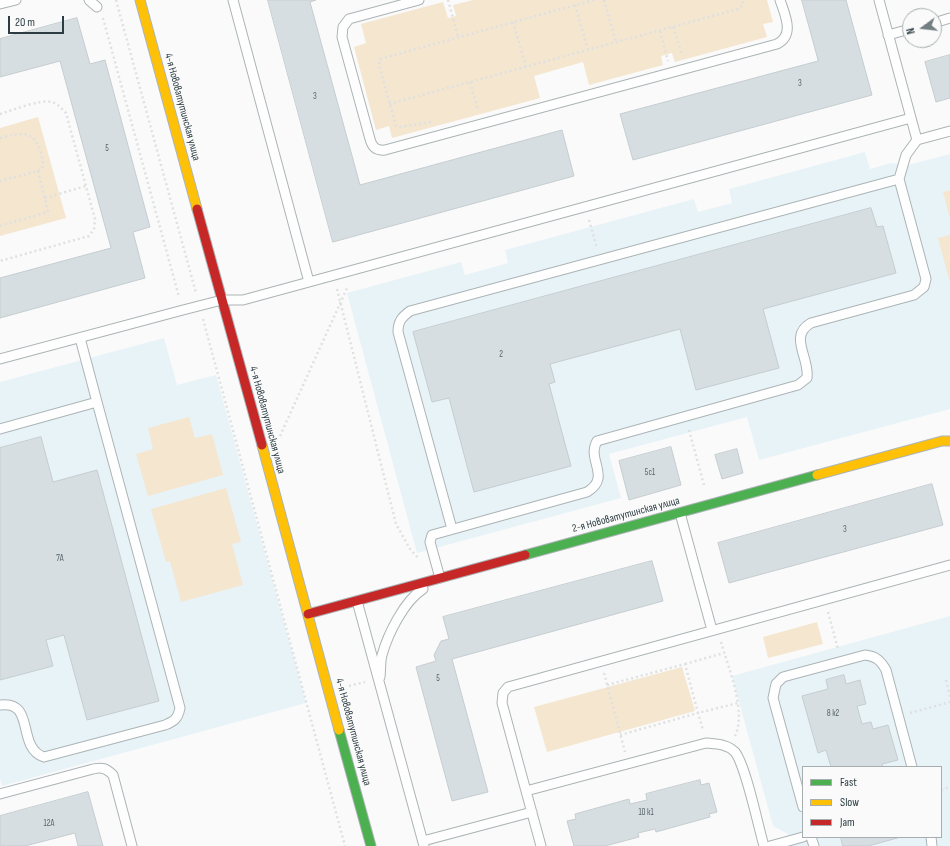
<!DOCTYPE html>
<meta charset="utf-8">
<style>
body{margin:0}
#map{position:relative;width:950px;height:846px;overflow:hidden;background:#fafafa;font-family:"Sofia Sans Condensed",sans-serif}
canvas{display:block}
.legend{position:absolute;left:802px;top:766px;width:140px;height:72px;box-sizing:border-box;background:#fafafa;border:1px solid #a7aeb0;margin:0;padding:5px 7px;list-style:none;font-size:12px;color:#2b3c42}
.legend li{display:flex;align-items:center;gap:8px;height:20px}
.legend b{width:20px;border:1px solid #a7aeb0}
.north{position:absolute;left:902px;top:8px;width:40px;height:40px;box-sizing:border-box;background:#fafafa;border:1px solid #a7aeb0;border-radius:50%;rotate:255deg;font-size:11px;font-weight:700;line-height:16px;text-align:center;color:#2b3c42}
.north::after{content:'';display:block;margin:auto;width:14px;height:18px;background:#737e82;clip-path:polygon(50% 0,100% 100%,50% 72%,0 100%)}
.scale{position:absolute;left:8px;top:16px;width:56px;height:18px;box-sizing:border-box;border:2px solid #2b3c42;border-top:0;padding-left:5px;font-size:12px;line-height:14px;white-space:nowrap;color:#2b3c42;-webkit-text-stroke:3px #fafafa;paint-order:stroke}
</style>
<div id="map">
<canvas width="950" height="846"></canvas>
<ul class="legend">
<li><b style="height:5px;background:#4caf50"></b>Fast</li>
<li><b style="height:5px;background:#ffc107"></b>Slow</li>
<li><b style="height:5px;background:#c62828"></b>Jam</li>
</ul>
<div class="north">N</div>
<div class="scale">20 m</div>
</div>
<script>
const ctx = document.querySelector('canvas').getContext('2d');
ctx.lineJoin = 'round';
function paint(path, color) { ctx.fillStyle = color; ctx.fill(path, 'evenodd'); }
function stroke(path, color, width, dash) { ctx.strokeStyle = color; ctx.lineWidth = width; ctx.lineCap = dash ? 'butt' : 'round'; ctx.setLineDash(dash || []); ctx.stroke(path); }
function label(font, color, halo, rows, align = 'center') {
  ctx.font = font + ' "Sofia Sans Condensed",sans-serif'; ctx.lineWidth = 3; ctx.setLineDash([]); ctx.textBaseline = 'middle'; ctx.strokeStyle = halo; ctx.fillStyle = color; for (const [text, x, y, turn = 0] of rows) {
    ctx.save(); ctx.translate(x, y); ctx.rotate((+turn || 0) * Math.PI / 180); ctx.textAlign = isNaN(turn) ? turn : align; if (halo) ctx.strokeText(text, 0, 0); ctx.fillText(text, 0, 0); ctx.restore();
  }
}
const built = new Path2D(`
 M865,152L870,169L891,163L908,165L950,154V409L759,460L747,417L609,454L621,498L417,553L347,293L461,262L465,275L508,263L505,250L694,199L698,212L732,203L729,189Z
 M164,338L177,385L216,375L306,703L2,786L0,779V382Z
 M950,616V846H791L788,834L773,826L732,676ZM803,767H941V837H803Z`);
const green = new Path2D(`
 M473,0H767L773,22L763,24L767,37L675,62L672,53L661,56L663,65L589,85L583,62L534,76L540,98L392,138L389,126L376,130L354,47L366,43L361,24L443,2L448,18L456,16L453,5Z
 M38,117L66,218L0,236V128Z
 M950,190V219L943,192Z
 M950,235V283L938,238Z
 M189,417L195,438L212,434L223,475L148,496L136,454L153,449L148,428Z
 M226,488L241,542L232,544L243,585L181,602L170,561L166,562L151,509Z
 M817,622L823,644L768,658L763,637Z
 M682,667L695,711L547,752L534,707Z`);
const building = new Path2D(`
 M268,0H316L310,2L360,185L562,130L574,176L333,242Z
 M802,0H846L872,95L633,160L620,114L818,61Z
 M77,18L90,64L105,60L150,227L133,232L145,278L0,318V278L111,248L60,61L0,77V39Z
 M950,55V98L936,102L925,62Z
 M871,208L877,227L883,226L896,273L763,309L779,368L696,390L680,329L550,364L555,382L549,384L571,466L474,492L449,398L432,402L413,332Z
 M41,437L53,482L97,470L159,701L87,720L64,635L46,640L53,666L0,680V448Z
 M671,447L681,485L629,500L619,461Z
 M737,449L743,473L722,479L715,455Z
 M932,484L943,525L729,583L718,543Z
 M652,561L663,601L452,659L488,792L452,801L416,667L436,661L434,655L441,641L449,639L443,617Z
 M844,675L846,684L860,680L866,704L857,706L862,724L871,722L873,729L888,725L898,760L882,764L883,767H831L826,750L818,753L802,696L828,689L826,680Z
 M700,780L701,785L709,783L717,812L709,814L710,817L656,832L655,829L638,833L639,837L605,846H574L567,821L576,819L575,814L629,799L630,804L647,800L646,794Z
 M88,792L103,846H78L75,833L25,846H0V816Z
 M841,837H901L868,846H843Z`);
const path = new Path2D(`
 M116,0L196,293
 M448,0L458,37
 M604,0L616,42
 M575,5L588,50
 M103,18L179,297
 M513,22L526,67
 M673,27L682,55
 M660,31L668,61
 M470,82L478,110
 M389,104L738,9L743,5V0
 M0,114C13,110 40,99 52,102C58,104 62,109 66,113L95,219L94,229L89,236L0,261
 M431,122L400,127L396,126L379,65L380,59L594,0
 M0,138C20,133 34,128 41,153C42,159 44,163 42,169L38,171L0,181
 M45,198L86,186
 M589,220L597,248
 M0,226L48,212L38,171
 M337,289L396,524L410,549L419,559
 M203,319L345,846
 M689,430L704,485
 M280,436L348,286
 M828,612L838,649
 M721,642C728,667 747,712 735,736
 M685,664L724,653
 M604,673L625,752
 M946,680L950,697
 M607,685L685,664L698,713L738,703
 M349,686L365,682
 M910,713L950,702
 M620,735L698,713L703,730
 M941,790L950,787`);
const lane = new Path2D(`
 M89,0L97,7
 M233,0L309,282
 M419,0L349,19L343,27L342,37L370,139C372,147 376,151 385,150L777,44C795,35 785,15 780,0
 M879,0L917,140
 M0,4L16,0
 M934,23L950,18
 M888,35L910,29
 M899,179L906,155L917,140L950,131
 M80,338L97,402
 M0,359L183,310L222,300H243L911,118
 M0,429L97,402L180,708C178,718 175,721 165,725L44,757C16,748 36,700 0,705
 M680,513L712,630
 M440,578L430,542L432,535L587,492C612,477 586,460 597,441L798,385L807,378C810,358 788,336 811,323L914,295L924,287L926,279L899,179L410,311C402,317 398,321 398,332L452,529
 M357,601L424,846
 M380,677C381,670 380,662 382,655C388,634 404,601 423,589
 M526,791L706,743C717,744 727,744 735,752C746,766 758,826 764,846
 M0,794L93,769C102,767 106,768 113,775L132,846
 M803,807L773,698L776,684L783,677L865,655C876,656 881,661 886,670L912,767
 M811,837L814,846
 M931,837L932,846
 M423,841L532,812
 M541,846L502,703L503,693L508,687L950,565
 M770,846L803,837`);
const fast = new Path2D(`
 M525,555L817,475
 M339,730L371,846`);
const slow = new Path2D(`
 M140,0L197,209
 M262,445L339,730
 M817,475L942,441H950`);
const jam = new Path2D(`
 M197,209L262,445
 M308,614L525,555`);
const numberNames = [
 ["3",800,84],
 ["3",315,97],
 ["5",107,149],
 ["2",501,355],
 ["5с1",650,473],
 ["3",845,530],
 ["7А",60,559],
 ["5",438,679],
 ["8 к2",833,714],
 ["10 к1",646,813],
 ["12А",49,824]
];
const streetNames = [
 ["4-я Нововатутинская улица",182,107,75],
 ["4-я Нововатутинская улица",267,420,75],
 ["2-я Нововатутинская улица",626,515,-15],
 ["4-я Нововатутинская улица",353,732,75]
];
paint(built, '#e8f3f8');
paint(green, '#f4e6cf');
paint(building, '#d6dee1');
stroke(building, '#c5cdd0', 1);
stroke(lane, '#acb4b6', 11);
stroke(fast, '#acb4b6', 11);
stroke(slow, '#acb4b6', 11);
stroke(jam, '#acb4b6', 11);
stroke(path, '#dfe0e0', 2.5, [2, 3]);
stroke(lane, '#fefefe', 9);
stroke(fast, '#4caf50', 9);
stroke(slow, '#ffc107', 9);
stroke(jam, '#c62828', 9);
label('9px', '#56646a', null, numberNames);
label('11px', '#2b3c42', '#fafafa', streetNames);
</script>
